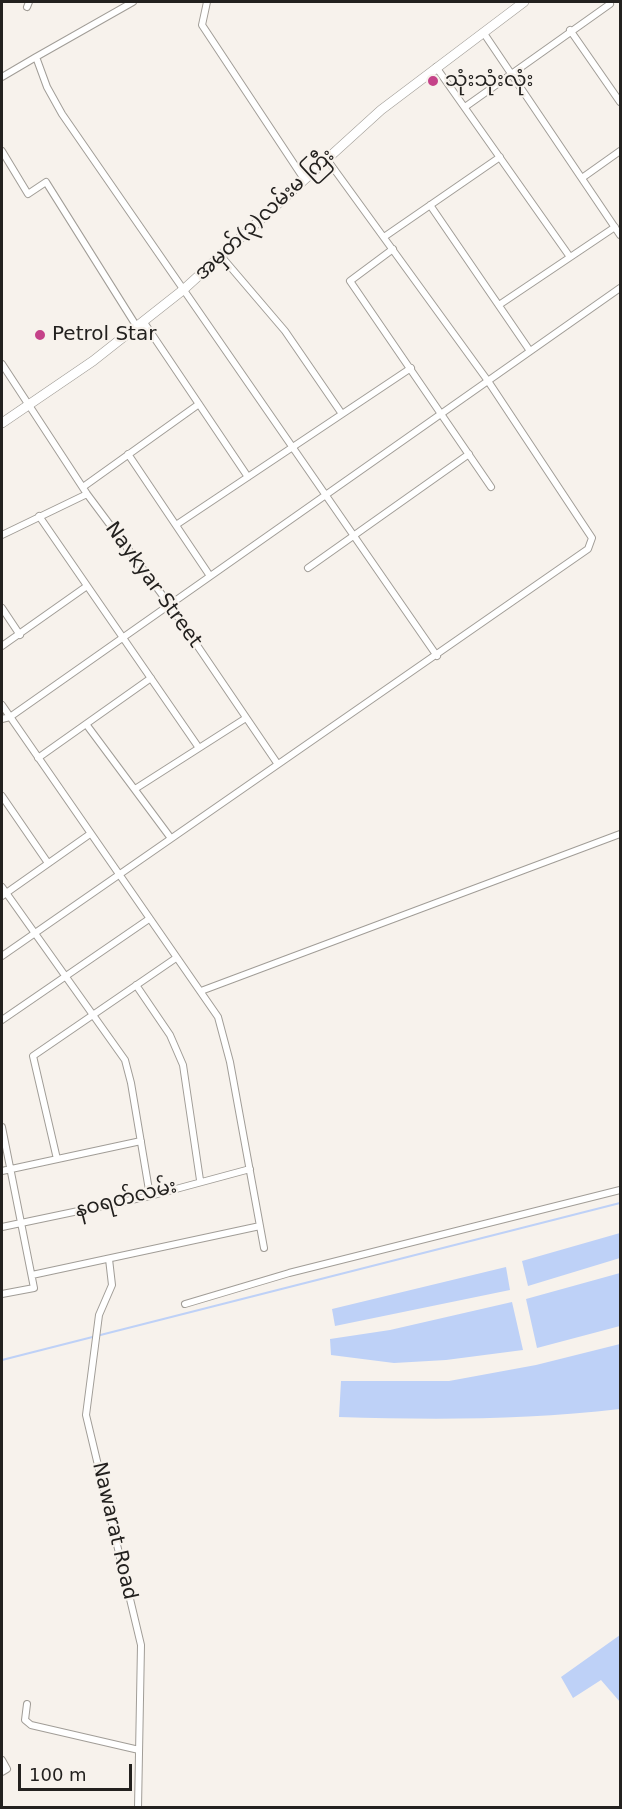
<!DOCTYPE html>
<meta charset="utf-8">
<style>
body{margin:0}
#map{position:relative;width:622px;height:1809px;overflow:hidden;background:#f7f2ec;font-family:"DejaVu Sans",sans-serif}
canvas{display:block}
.frame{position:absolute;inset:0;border:3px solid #23211f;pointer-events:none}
.scale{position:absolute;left:18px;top:1764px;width:114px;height:27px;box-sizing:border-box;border:3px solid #23211f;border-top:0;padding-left:8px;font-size:18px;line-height:21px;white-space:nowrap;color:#23211f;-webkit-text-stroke:4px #f7f2ec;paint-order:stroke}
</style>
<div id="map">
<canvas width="622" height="1809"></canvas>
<div class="frame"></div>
<div class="scale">100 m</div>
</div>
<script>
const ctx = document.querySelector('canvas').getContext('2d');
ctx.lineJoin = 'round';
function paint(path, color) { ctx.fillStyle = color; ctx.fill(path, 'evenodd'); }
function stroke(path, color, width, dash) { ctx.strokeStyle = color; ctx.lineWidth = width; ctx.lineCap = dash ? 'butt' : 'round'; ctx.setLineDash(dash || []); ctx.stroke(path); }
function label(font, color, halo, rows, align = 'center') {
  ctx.font = font + ' "DejaVu Sans","Noto Sans Myanmar",sans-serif'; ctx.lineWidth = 4.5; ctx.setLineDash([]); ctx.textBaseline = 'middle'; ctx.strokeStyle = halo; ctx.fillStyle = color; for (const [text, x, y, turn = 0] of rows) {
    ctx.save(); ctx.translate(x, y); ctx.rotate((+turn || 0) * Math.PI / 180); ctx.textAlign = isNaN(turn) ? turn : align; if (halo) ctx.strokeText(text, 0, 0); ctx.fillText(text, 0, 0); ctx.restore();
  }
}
const water = new Path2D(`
 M620,1233V1258L528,1286L522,1261Z
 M506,1267L510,1290L335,1326L332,1309Z
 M620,1273V1326L537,1348L526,1299Z
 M512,1302L523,1350L446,1360L394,1363L331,1355L330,1339L390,1330Z
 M620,1344V1409C526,1420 434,1420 339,1417L341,1381H449L536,1365Z
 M620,1635V1702L601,1680L573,1698L561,1677Z`);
const stream = new Path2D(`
 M2,1360L620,1203`);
const street = new Path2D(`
 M133,2L36,57L47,87L62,114L437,656
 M207,2L202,25L304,179
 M27,7L29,2
 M570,30L620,102
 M483,32L620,235
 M436,67L570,257
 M2,77L36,57
 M465,107L610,4
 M2,151L28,194L46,182L137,327
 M582,178L620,151
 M430,205L530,351
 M384,237L500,157
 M393,249L350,281L491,487
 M221,256L285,331L342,414
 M499,305L615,227
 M143,321L248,477
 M2,364L87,494L169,604L277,763
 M128,454L210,576
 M83,487L199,404
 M39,516L199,748
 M176,525L411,368
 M2,535L87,494
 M308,568L469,454
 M2,608L20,635
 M2,646L87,586
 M2,705L218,1017L230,1062L264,1248
 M2,719L10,717L620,288
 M86,724L170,837
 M38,758L151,678
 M135,789L246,718
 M2,796L48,863
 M2,887L125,1060L131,1083L150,1196
 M2,896L90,834
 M2,956L588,549L592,538L488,381L326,158
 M136,985L170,1035L183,1065L200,1180
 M201,991L620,834
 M2,1020L149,919
 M2,1127L34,1288L2,1294
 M57,1159L33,1056L176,958
 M2,1171L141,1141
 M2,1227L150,1196L250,1169
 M109,1259L112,1285L99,1315L86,1415L141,1645L138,1808
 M32,1275L260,1226
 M185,1304L289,1273L620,1190
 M27,1704L25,1720L31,1725L139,1750
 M2,1760L7,1769L2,1772`);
const primary = new Path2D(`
 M2,423L93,361L183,290L381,110L524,2`);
const markers = [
 [433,81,6,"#c54289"],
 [40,335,6,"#c54289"]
];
const poiNames = [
 ["သုံးသုံးလုံး",445,81],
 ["Petrol Star",52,335]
];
const streetNames = [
 ["အမှတ်(၃)လမ်းမ ကြီး",265,215,-43],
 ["Naykyar Street",153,585,54],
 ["နဝရတ်လမ်း",126,1199,-14],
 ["Nawarat Road",114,1531,77]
];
paint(water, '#bed1f7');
stroke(stream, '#bed1f7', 2);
stroke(street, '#a19d97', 8);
stroke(primary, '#a19d97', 10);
stroke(street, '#fff', 6);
stroke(primary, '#fff', 9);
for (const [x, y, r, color] of markers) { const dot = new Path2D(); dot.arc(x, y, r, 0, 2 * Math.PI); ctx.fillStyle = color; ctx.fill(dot); stroke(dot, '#f7f2ec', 2); }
label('20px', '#23211f', '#f7f2ec', poiNames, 'left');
label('20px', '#23211f', '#f7f2ec', streetNames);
</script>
